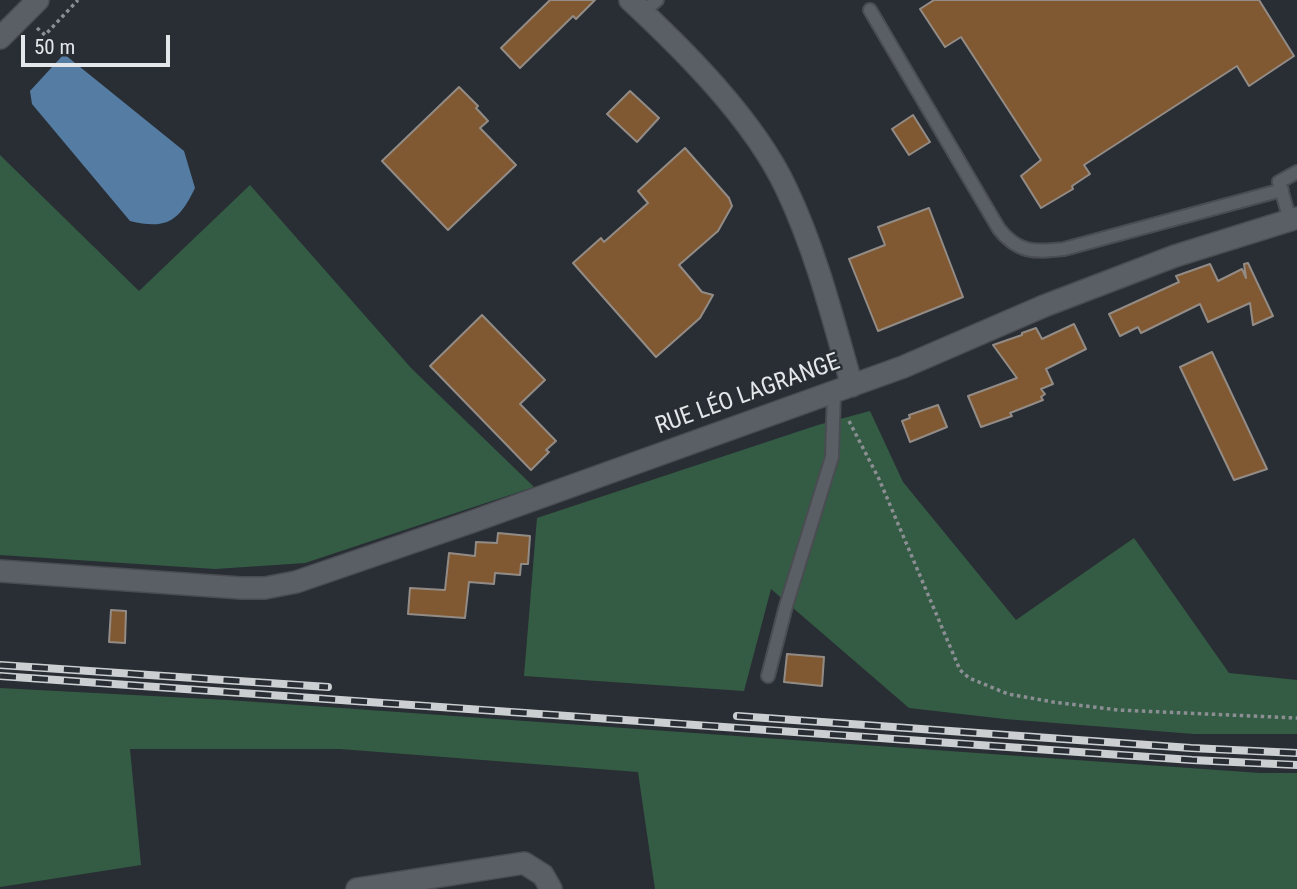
<!DOCTYPE html>
<meta charset="utf-8">
<style>
body{margin:0}
#map{position:relative;width:1297px;height:889px;overflow:hidden;background:#292e34;font-family:"Roboto Condensed",sans-serif}
canvas{display:block}
.scale{position:absolute;left:21px;top:35px;width:149px;height:32px;box-sizing:border-box;border:4px solid #e4e7ea;border-top:0;padding-left:9px;font-size:21px;line-height:24px;white-space:nowrap;color:#e4e7ea;-webkit-text-stroke:5px #292e34;paint-order:stroke}
</style>
<div id="map">
<canvas width="1297" height="889"></canvas>
<div class="scale">50 m</div>
</div>
<script>
const ctx = document.querySelector('canvas').getContext('2d');
ctx.lineJoin = 'round';
function paint(path, color) { ctx.fillStyle = color; ctx.fill(path, 'evenodd'); }
function stroke(path, color, width, dash) { ctx.strokeStyle = color; ctx.lineWidth = width; ctx.lineCap = dash ? 'butt' : 'round'; ctx.setLineDash(dash || []); ctx.stroke(path); }
function label(font, color, halo, rows, align = 'center') {
  ctx.font = font + ' "Roboto Condensed",sans-serif'; ctx.lineWidth = 5; ctx.setLineDash([]); ctx.textBaseline = 'middle'; ctx.strokeStyle = halo; ctx.fillStyle = color; for (const [text, x, y, turn = 0] of rows) {
    ctx.save(); ctx.translate(x, y); ctx.rotate((+turn || 0) * Math.PI / 180); ctx.textAlign = isNaN(turn) ? turn : align; if (halo) ctx.strokeText(text, 0, 0); ctx.fillText(text, 0, 0); ctx.restore();
  }
}
const green = new Path2D(`
 M0,155L139,291L250,185L411,368L534,487L305,563L215,569L0,555Z
 M870,411L903,482L1016,620L1134,538L1229,673L1297,680V734H1194L1005,719L909,708L771,589L744,691L524,676L537,518L818,425Z
 M0,688L228,700L1260,773H1297V889H655L638,772L340,749H130L141,865L0,887Z`);
const water = new Path2D(`
 M64,54L184,151L195,188C179,221 167,230 130,221L32,104L30,91Z`);
const building = new Path2D(`
 M550,0H595L576,19L573,16L520,68L501,48Z
 M934,0H1259L1294,56L1249,86L1237,66L1084,165L1090,174L1072,186L1073,189L1041,208L1021,176L1041,160L961,37L945,47L920,9Z
 M459,87L478,106L476,108L488,121L480,128L516,165L448,230L382,161Z
 M630,91L659,118L637,142L607,114Z
 M913,115L930,142L909,155L892,129Z
 M685,148L729,198L732,206L718,231L679,265L702,292L713,295L708,304L700,318L656,357L573,263L601,238L604,242L648,203L638,191Z
 M929,208L963,297L878,331L849,259L885,245L878,227Z
 M1248,263L1273,316L1253,325L1250,303L1208,322L1200,304L1141,333L1138,327L1120,336L1109,314L1179,282L1176,276L1210,264L1218,281L1242,269L1246,278L1244,264Z
 M482,315L545,380L520,404L556,441L546,450L549,452L531,470L430,366Z
 M1074,324L1086,349L1046,369L1053,384L1041,389L1045,394L1041,397L1043,400L1010,413L1012,416L981,427L968,396L1017,378L993,345L1022,335V333L1036,328L1042,339Z
 M1212,352L1267,469L1234,480L1180,367Z
 M938,405L947,427L910,442L902,421L910,418L909,415Z
 M498,533L530,536L528,564H521L520,575L495,573L494,584L469,582L465,618L408,614L410,588L445,590L449,553L475,556L476,542L497,543Z
 M111,610L126,611L125,643L109,642Z
 M787,654L824,657L822,686L784,682Z`);
const path = new Path2D(`
 M37,28L45,35L78,0
 M849,421L879,479L960,670L969,678L1008,694L1053,702L1118,710L1297,718`);
const service = new Path2D(`
 M870,10L999,229C1019,254 1035,252 1064,249L1282,190
 M643,12L657,0
 M1290,220L1279,182L1297,172
 M768,676L786,606L832,457L834,392`);
const minor = new Path2D(`
 M630,0C685,51 754,120 786,188C816,251 833,319 852,386
 M0,38L38,0
 M0,571L241,588H265L296,582L474,521L903,367L1044,306L1175,256L1297,218
 M357,889L524,863L543,875L551,889`);
const rail = new Path2D(`
 M0,665L328,687
 M0,676L1192,760L1297,765
 M737,716L1191,748L1297,753`);
const streetNames = [
 ["RUE LÉO LAGRANGE",748,395,-20]
];
paint(green, '#345c44');
paint(water, '#557da4');
paint(building, '#805832');
stroke(building, '#938c86', 2);
stroke(service, '#494c51', 16);
stroke(minor, '#494c51', 24);
stroke(path, '#8b8f94', 3.5, [3.5, 3.5]);
stroke(service, '#5a5f65', 12);
stroke(minor, '#5a5f65', 21);
stroke(rail, '#cccfd2', 8);
stroke(rail, '#292e34', 5, [16]);
label('24px', '#e4e7ea', '#292e34', streetNames);
</script>
